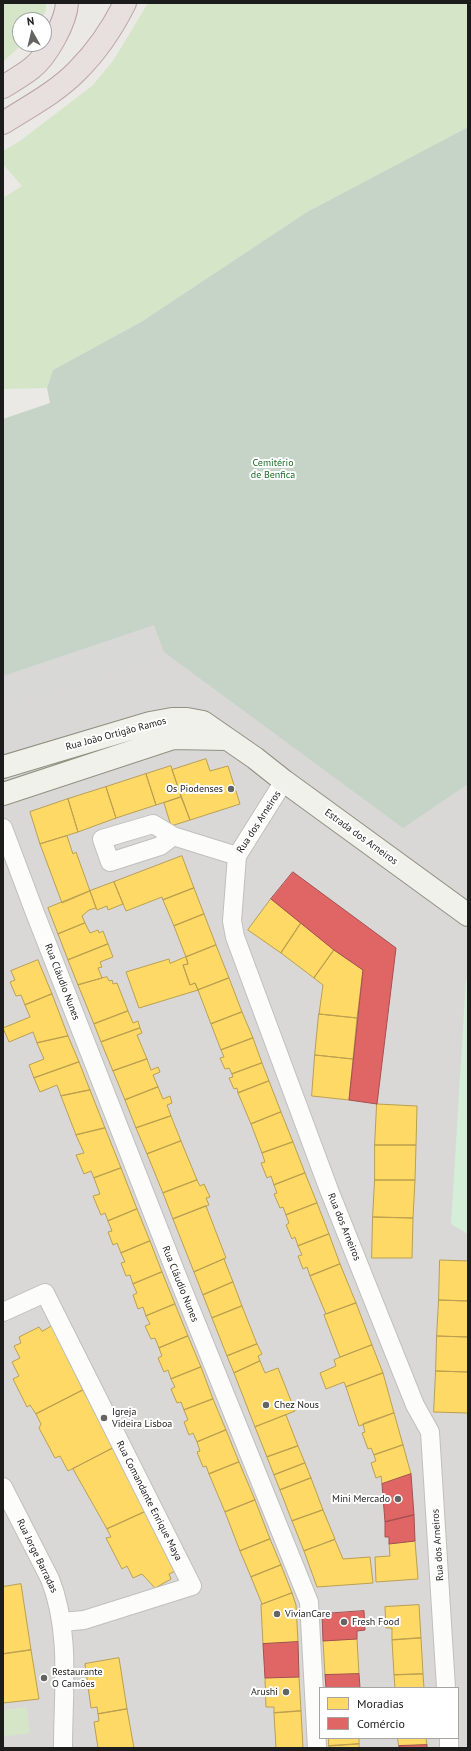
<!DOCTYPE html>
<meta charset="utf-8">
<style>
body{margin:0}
#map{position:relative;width:471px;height:1751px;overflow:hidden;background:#eae9e5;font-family:"PT Sans",sans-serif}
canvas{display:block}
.frame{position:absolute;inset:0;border:4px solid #1c1c1c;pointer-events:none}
.legend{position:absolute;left:319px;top:1687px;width:140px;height:52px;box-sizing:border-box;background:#fff;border:1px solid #a4a4a4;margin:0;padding:5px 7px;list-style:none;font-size:12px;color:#1c1c1c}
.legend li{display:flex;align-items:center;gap:8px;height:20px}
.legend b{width:20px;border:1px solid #a4a4a4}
.north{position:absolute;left:12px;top:12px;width:40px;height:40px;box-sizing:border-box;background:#fff;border:1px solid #a4a4a4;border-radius:50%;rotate:352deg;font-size:11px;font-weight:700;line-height:16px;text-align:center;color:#1c1c1c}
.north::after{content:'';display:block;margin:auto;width:14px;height:18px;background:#646462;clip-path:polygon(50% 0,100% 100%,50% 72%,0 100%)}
</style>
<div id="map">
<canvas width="471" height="1751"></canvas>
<div class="frame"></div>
<ul class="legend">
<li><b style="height:11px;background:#ffd966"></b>Moradias</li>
<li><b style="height:11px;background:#e06666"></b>Comércio</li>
</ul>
<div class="north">N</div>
</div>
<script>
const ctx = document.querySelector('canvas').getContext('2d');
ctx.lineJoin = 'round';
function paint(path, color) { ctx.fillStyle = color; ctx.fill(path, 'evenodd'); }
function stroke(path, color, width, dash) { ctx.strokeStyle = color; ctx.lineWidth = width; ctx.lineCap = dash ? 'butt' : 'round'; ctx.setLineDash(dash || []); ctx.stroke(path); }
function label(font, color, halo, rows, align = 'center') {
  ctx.font = font + ' "PT Sans",sans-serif'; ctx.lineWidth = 4; ctx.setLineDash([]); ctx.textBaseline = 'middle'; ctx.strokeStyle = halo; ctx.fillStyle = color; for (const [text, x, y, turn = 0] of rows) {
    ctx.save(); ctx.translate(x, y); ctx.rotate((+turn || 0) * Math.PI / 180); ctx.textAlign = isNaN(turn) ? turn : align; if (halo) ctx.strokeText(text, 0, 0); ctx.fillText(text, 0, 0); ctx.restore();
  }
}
const residential = new Path2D(`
 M157,581L468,724V1748H3V629ZM320,1688H458V1738H320Z`);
const religious = new Path2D(`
 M152,630L161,659L18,704L6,696L3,697V682Z`);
const grass = new Path2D(`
 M3,3H46V10L41,20H20V44H22L3,62Z
 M148,3H468V127L307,212L141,322L53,370L47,388L3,389V198L22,186L3,164V151L20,141L92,86L113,61Z
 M27,1707L30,1733L3,1737V1710Z`);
const cemetery = new Path2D(`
 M468,127V784L403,828L164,652L154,625L3,676V419L50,403L47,388L53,370L141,322L307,212Z`);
const park = new Path2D(`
 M468,977V1234L451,1224L466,979Z`);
const homes = new Path2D(`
 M206,759L210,771L228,766L240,804L190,820L172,770Z
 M171,766L181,797L156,805L146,774Z
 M146,774L156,805L116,818L106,787Z
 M106,787L116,818L78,832L68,799Z
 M181,797L190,820L171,826L164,803Z
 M68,799L78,832L40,844L30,812Z
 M67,836L73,854L76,852L90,891L62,903L40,844Z
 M182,856L194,888L163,900L162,897L126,911L114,882Z
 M114,882L123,904L108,910L107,906L97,910L90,891Z
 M194,888L204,914L174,926L163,900Z
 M90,891L96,908L89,910L82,916L85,923L58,934L48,908Z
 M271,899L301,923L281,953L248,930Z
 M204,914L216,945L186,957L174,926Z
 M85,923L90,933L98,930L99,933L103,931L108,944L68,960L58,934Z
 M301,923L334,950L314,978L281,953Z
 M108,944L113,957L100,962L102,967L98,968L102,978L78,985L68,960Z
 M216,945L229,978L198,990L195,983L190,985L183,965L188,964L186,957Z
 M334,950L363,970L357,1018L319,1014L323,985L314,978Z
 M186,957L188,964L183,965L190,985L195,983L198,990L139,1008L126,972L169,959L170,963Z
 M38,960L52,994L25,1005L21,995L16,996L10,982L15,980L11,971Z
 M107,977L109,981L112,980L113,984L117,983L128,1011L94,1024L78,985Z
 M229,978L242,1012L211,1024L198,990Z
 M52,994L68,1036L37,1043L33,1032L9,1042L3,1028L30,1017L25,1005Z
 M128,1011L133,1023L138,1021L140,1028L101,1042L94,1024Z
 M242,1012L253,1038L221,1050L211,1024Z
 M319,1014L357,1018L353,1059L315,1055Z
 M140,1028L142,1033L137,1035L147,1059L113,1071L101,1042Z
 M68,1036L79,1062L34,1078L29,1065L44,1059L37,1043Z
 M253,1038L262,1063L232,1074L229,1068L225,1069L220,1058L224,1057L221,1050Z
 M315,1055L353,1059L349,1100L312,1096Z
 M147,1059L151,1070L158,1067L160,1072L153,1075L158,1087L125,1100L113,1071Z
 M79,1062L90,1090L61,1096L57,1085L40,1092L34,1078Z
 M262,1063L269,1081L238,1093L237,1088L234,1089L229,1078L233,1077L232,1074Z
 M269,1081L281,1112L251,1124L238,1093Z
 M158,1087L163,1099L170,1096L172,1103L167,1105L171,1116L136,1128L125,1100Z
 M90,1090L105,1128L76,1135L61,1096Z
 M377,1104L417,1106L416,1145H375Z
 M281,1112L293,1142L262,1153L251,1124Z
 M171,1116L181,1141L147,1154L136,1128Z
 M105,1128L121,1168L94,1178L91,1171L84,1174L76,1155L84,1153L76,1135Z
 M181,1141L197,1180L163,1193L147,1154Z
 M293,1142L305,1173L274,1185L271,1176L267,1178L261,1163L265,1162L262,1153Z
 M375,1145H416L415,1180H375Z
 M121,1168L137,1209L108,1221L105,1213L101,1215L93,1196L100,1194L94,1178Z
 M305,1173L317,1203L286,1215L283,1207L280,1208L274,1194L277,1193L274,1185Z
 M197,1180L200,1186L204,1184L210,1197L206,1198L209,1205L173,1219L163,1193Z
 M375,1180H415L413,1218L373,1217Z
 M317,1203L329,1234L298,1246L295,1237L292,1239L286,1225L289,1223L286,1215Z
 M206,1206L226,1258L194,1272L173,1219Z
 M137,1209L150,1241L121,1253L117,1243L113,1245L108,1232L112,1231L108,1221Z
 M373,1217L413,1218L412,1258H372Z
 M329,1234L340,1264L310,1276L307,1267L303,1269L298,1256L302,1255L298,1246Z
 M150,1241L162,1272L133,1284L130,1275L126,1276L121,1263L125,1262L121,1253Z
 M224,1259L233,1282L203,1295L194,1272Z
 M440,1260L468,1261V1301L439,1300Z
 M340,1264L356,1303L326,1314L310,1276Z
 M162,1272L175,1304L146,1316L143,1307L138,1309L133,1295L137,1293L133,1284Z
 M233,1282L242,1306L212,1318L203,1295Z
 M439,1300L468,1301V1337L437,1336Z
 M356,1303L372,1345L340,1357L324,1315Z
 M175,1304L188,1336L159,1348L155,1338L151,1339L145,1326L150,1324L146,1316Z
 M242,1306L257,1344L227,1356L212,1318Z
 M52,1326L83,1390L36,1414L30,1405L27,1407L13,1379L19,1376L12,1362L20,1358L14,1346L21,1343L19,1337L39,1327L42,1331Z
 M188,1336L201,1367L171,1379L168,1370L164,1372L158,1358L162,1356L159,1348Z
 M437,1336L468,1337V1372L436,1371Z
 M257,1344L262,1354L258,1356L260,1361L234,1373L227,1356Z
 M372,1345L383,1373L346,1387L344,1382L326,1389L320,1373L336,1366L334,1360Z
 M260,1361L265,1373L278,1368L295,1411L255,1427L234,1373Z
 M201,1367L213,1399L184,1410L181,1402L177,1403L171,1389L175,1387L171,1379Z
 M436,1371L468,1372V1413L434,1412Z
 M383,1373L394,1413L359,1426L346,1387Z
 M83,1390L113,1448L68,1471L60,1456L55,1458L39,1428L41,1424L36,1414Z
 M213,1399L226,1430L197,1442L193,1433L189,1435L184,1422L188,1420L184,1410Z
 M394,1413L403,1445L374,1455L371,1448L368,1449L362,1433L365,1432L363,1424Z
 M286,1415L298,1446L267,1457L255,1427Z
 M226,1430L239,1462L209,1474L206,1466L203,1467L197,1452L200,1451L197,1442Z
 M403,1445L411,1474L382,1484L381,1476L376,1478L371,1463L376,1461L374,1455Z
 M298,1446L305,1463L274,1475L267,1457Z
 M113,1448L151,1509L107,1529L73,1469Z
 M239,1462L255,1500L225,1512L209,1474Z
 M305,1463L311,1478L280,1490L274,1475Z
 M311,1478L323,1510L292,1521L280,1490Z
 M255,1500L270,1539L240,1551L225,1512Z
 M151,1509L180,1569L169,1574L171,1579L155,1588L142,1574L133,1578L127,1566L122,1569L106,1538L111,1537L107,1529Z
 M323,1510L335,1539L304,1551L292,1521Z
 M270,1539L281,1565L251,1577L240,1551Z
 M335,1540L343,1559L370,1557L373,1583L317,1587L304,1551Z
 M415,1541L418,1579L376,1582L375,1557L390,1556L389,1544Z
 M281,1565L292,1593L262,1604L251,1577Z
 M21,1584L31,1650L3,1654V1587Z
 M292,1593L296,1605L298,1642L263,1644L261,1605Z
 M419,1605L421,1638L392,1640V1628H386L385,1607Z
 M421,1638L423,1674L394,1675L392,1640Z
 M357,1639L359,1674L325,1675L323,1641Z
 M31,1650L39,1699L3,1703V1654Z
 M119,1658L127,1709L98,1714L97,1707L91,1708L85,1664Z
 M423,1674L424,1688H395L394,1675Z
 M299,1677L301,1711L274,1713V1707H266L265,1678Z
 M127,1709L134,1748H98L94,1722L99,1721L98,1714Z
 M301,1711L303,1748H276L274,1713Z
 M329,1738H359V1744L329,1746Z
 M398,1738H426L427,1745L399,1746Z
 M359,1744V1748H329V1746Z`);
const shops = new Path2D(`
 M293,872L396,948L377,1104L349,1100L363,970L334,950L271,899Z
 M411,1474L414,1515L385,1522L382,1484Z
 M414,1515L415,1541L389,1544V1537H385V1522Z
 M364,1611L365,1630L357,1631V1639L323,1641L322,1614Z
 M298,1642L299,1677L265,1678L263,1644Z
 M359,1674L360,1688H326L325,1675Z
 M427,1745V1748H399V1746Z`);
const street = new Path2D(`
 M284,781L237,856L232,921L235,937L329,1190L415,1405L430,1432L446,1688
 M3,828L35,913L176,1273L309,1602L317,1748
 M173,836L160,846L110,862L102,839L153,824L173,836L237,856
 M3,1312L45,1293L192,1586L84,1620L62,1622
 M3,1487L50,1579C71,1632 63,1692 63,1748
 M449,1738V1748`);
const secondary = new Path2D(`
 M3,767L150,723L172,719H187L203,722L255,758L284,781L468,915
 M3,794L173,738L227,739`);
const highway = new Path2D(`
 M3,87C13,81 23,75 32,68C47,56 66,22 67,3
 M3,123C28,107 57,92 78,70C97,51 113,27 125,3`);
const markers = [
 [231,789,4,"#646462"],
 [266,1405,4,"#646462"],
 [104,1418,4,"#646462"],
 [398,1499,4,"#646462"],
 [277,1614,4,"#646462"],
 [344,1622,4,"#646462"],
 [44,1678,4,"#646462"],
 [286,1692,4,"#646462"]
];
const parkNames = [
 ["Cemitério",273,463],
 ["de Benfica",273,475]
];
const streetNames = [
 ["Rua João Ortigão Ramos",116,734,-15],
 ["Rua dos Arneiros",259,822,-57],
 ["Estrada dos Arneiros",361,837,36],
 ["Rua Cláudio Nunes",62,982,69],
 ["Rua dos Arneiros",344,1227,68],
 ["Rua Cláudio Nunes",180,1284,68],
 ["Rua Comandante Enrique Maya",149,1501,63],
 ["Rua dos Arneiros",438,1545,-94],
 ["Rua Jorge Barradas",37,1556,64]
];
const poiNames = [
 ["Os Piodenses",223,789,"right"],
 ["Chez Nous",274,1405],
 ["Igreja",112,1412],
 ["Videira Lisboa",112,1424],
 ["Mini Mercado",390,1499,"right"],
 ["VivianCare",285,1614],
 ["Fresh Food",352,1622],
 ["Restaurante",52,1672],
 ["O Camões",52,1684],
 ["Arushi",278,1692,"right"]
];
paint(residential, '#d9d8d6');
paint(religious, '#d8d8d6');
paint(grass, '#d5e5c7');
paint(cemetery, '#c5d4c7');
paint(park, '#d5eed7');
paint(homes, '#ffd966');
stroke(homes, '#bba050', 1);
paint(shops, '#e06666');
stroke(shops, '#a55050', 1);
stroke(street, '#c0bfbd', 20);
stroke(secondary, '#8f9280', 24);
stroke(highway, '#bba1a5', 24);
stroke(street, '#fcfcfb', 18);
stroke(secondary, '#f0f1ea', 22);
stroke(highway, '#e8dfdf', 22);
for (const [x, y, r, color] of markers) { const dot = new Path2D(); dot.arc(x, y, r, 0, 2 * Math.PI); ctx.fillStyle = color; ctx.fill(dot); stroke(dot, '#fff', 1.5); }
label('10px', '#186c27', '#fff', parkNames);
label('10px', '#1c1c1c', '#fff', streetNames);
label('10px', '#1c1c1c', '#fff', poiNames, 'left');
</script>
